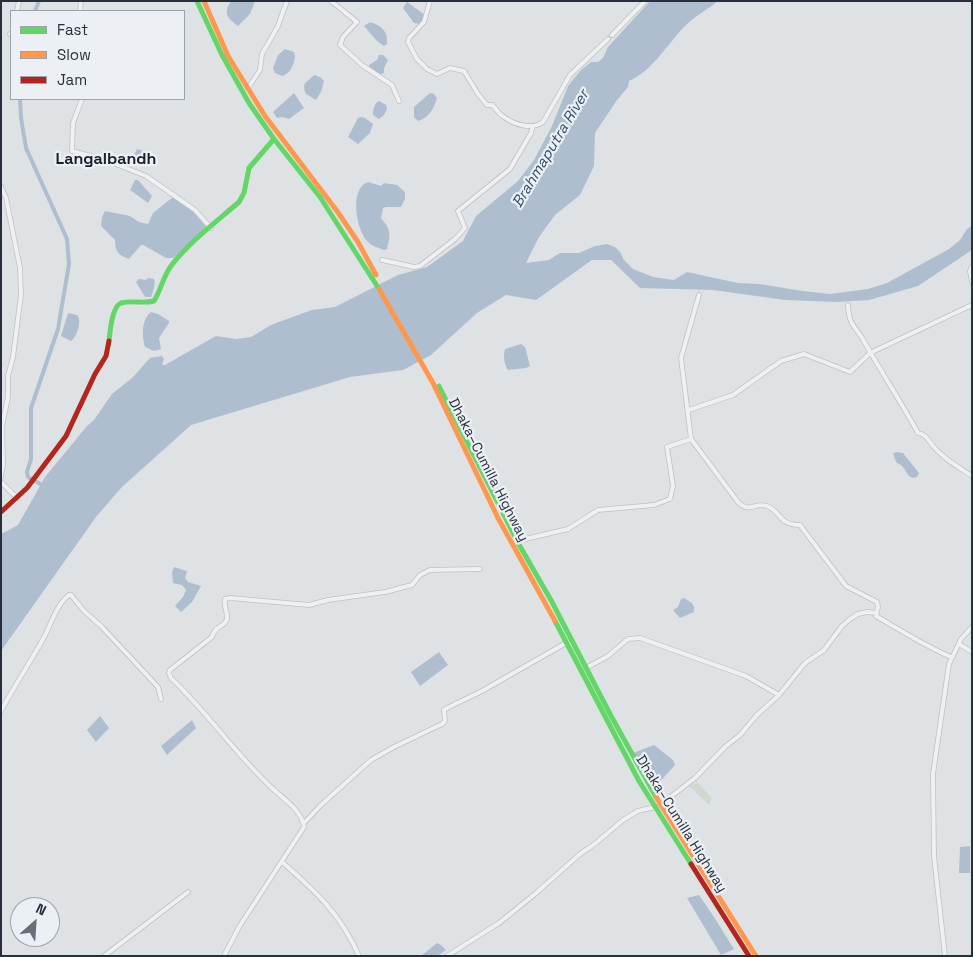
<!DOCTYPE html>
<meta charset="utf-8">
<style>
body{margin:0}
#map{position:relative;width:973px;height:957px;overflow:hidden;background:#dfe2e5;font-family:"Space Grotesk",sans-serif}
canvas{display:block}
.frame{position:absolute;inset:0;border:2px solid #272f3d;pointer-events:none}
.legend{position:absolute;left:10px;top:10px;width:175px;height:90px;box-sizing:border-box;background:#ecf0f4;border:1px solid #9da3ab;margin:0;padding:6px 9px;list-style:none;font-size:15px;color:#272f3d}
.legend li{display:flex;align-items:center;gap:10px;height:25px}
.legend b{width:25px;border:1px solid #9da3ab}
.north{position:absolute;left:10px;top:897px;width:50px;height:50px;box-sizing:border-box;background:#ecf0f4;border:1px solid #9da3ab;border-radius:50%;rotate:26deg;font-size:14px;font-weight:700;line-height:20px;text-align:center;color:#272f3d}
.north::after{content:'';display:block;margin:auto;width:18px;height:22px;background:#676e78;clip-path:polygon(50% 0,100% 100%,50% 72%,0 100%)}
</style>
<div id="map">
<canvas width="973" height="957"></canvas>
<div class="frame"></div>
<ul class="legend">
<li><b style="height:6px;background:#63d668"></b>Fast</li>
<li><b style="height:6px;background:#ff974d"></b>Slow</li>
<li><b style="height:6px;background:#b3261e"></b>Jam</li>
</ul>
<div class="north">N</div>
</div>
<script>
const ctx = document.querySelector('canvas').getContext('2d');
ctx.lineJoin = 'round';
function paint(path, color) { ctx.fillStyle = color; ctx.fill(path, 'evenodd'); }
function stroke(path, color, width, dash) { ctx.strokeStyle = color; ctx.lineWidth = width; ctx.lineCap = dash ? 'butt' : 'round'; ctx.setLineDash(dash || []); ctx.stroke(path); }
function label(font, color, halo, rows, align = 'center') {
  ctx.font = font + ' "Space Grotesk",sans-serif'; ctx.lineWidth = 4.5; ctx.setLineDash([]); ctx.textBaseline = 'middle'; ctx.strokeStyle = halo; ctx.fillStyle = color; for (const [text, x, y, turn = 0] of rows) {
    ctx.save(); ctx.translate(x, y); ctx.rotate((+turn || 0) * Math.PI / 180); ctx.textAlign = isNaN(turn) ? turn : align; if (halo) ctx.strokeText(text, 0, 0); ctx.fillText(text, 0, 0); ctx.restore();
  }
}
const green = new Path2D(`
 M697,782L712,798L709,805L689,786Z`);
const water = new Path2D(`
 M231,1H254V4L250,14L238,26C227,18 223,13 231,1Z
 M650,1H718C707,10 693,17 684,27C667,45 652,71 629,81L628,87L617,100L595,133L594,166L580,195L555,215L539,237L526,263L549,260L560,253H579L595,246L607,244L615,247L620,252L624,260L633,269L653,277L674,280L687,272L738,283L759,284L803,291L830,294L868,289L887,283L949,249L960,240L967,229L972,226V250L918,286L869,300L837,302L785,300L713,290L640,288L611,260H592L536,300L506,295L477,313L431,355L403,370L350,377L191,425L122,487L96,517L1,651V534L18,525L45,477L87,426L94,420L112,394L132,378L150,358L162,356L164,359L162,365H165L216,336L236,339L251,337L271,325L287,319L312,310L335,307L398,275L427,267L463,241L476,216L518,181L534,160L552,126L568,86L581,70L591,62H598L603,58L608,47Z
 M407,2L425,15L420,24L414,23L403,8Z
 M370,22C382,26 388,31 387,44L384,46L377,41L364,26Z
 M285,49L294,52L295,57C294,65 290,74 282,76L275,73L273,68L278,55Z
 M379,55H383L388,60L384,68V73L377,75L369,69V65L377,60Z
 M314,75L320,77L324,81L321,92L316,100L306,94C301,82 307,83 314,75Z
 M294,93L304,108L289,119L282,117L277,118L273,112Z
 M430,93L434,94L437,98C434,108 429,118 418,121L414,117V107Z
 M379,101L386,105L387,109L384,115L379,119L373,115C373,110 374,103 379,101Z
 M361,117L365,118L373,124L370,133L358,144L348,137L358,118Z
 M137,149L147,152L151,155L148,165L142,166L136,163L133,157Z
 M135,180H138L152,196L148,203L130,190Z
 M368,182L381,186L384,183L397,185L405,192V199L401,207H386L383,208L381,218C391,230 391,234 387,249L384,250C379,248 371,246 367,241C356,229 349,188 368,182Z
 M173,197L193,211L207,228L173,258H166L143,245H141L129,259C118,255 115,251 115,240L101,226L102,217L105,211L130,216L139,222L148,224L153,213Z
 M148,278L154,279C156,284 153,292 151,297H145L136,282L139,279L146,280Z
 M151,312L158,314L169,321V323L159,338L161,349L154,351L145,347C142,336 141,320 151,312Z
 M68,313L77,315L79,318C80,326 77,336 71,341L61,336Z
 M521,344L525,347L530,366L526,368L508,370C504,365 503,355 505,349Z
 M897,452L903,453L919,473L917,477C907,480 908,472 902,466C900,464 898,464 896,462L893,453Z
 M174,567L187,571L185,578L188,582L201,586L192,602L181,612L175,606L183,597L186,590L182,585L173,583L172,572Z
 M684,598L692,603L694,607V612L680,618L673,610L678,607L681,599Z
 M439,652L448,665L420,686L411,672Z
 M100,716L109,728L96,742L87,730Z
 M192,720L196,728L167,755L161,746Z
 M654,745L673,760L675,765L655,787L633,753Z
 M970,846V873H959L960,847Z
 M699,895L714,917L734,949L721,955L687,898Z
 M437,943L441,945L446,950L437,956H421Z`);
const canal = new Path2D(`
 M35,11L39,1
 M20,99L21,118L26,148L67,239L69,264L58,329L31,408V459L27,472L28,477L44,486`);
const street = new Path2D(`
 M331,1L357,22L343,37L340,45L362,65L392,85L399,101
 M430,1L424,22L409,38L408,42L417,59L427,69L437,74L450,68L464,71L478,94L487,105H492C496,109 500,115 504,117C515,125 532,130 543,122L570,75L608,39
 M17,11L19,1
 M80,11L81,1
 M10,34H11
 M612,35L645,1
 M248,88L260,70L262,54L278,26L287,1
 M82,99L73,123L72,151L106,160L146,176L195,210L211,228
 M1,187L6,198L20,268L21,295L13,357L8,376V397L2,426L3,465L1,476
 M382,260L414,267L420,266L455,239L465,228L458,211L510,169L531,133L533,126
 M972,266L970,271L972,282
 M699,295L681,358L691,439L738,502C750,514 753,502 767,506C781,511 778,525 800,525L846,586L877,602L878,607L876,616C900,630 925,646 951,657
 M848,305C849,327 856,326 865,343C882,373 901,402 918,433C926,434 928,440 933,446C944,459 957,466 972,476
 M689,410L733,395L781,361L804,354L850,372L870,353L972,305
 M1,482L17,498
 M517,541L568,529L598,510L654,505L670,499L673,486L667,447L691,439
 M959,644L972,652
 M586,668L608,656L628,639L640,638L746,676L779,695
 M1,711C14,686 30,663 43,639C51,625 56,605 69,595H71L84,611L101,626L158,687L161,699
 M660,805L695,778L725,747L740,735L757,715L779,695L805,663L824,650L842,626L850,619L858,614L867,612L876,613
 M304,823L321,805L371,760L394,747L442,724L445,721L444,710L447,708L482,691L566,643
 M282,862C316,892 340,913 359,956
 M104,956L188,892
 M224,956L239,927L304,827C302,811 285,800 273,789C236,755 208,713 171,678L169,673L170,670L212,637C214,626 225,627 227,619C228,612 223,606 225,599L230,598L309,605L328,600L385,592L412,585L420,575L430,570L480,569
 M447,956L499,923L535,894L580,854L596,843L623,820L638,811L655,807
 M945,956L934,856L933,774L949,664L961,639L972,627`);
const fast = new Path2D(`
 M197,1L222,55L249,103L274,139L320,197L379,289
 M109,341C110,332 112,306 121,303C132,300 143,304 154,301C161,290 163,277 171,266C189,242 216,222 239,202L244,193L249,168L274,139
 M439,386L517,541L552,602L610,714L656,797
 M555,621L639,781L691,864`);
const slow = new Path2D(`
 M204,1L228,56L265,116L337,211L358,242L376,275
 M379,289L433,383L498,518L555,621
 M656,797L756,956`);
const jam = new Path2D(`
 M1,512L27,488L66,436L95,374L106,356L109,341
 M691,864L749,956`);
const streetNames = [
 ["Dhaka–Cumilla Highway",488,470,63],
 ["Dhaka–Cumilla Highway",681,824,58]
];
const waterNames = [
 ["Brahmaputra River",551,149,-59]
];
const quarterNames = [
 ["Langalbandh",106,160]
];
paint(green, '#d0d8d0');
paint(water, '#aebecf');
stroke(canal, '#aebecf', 4);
stroke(street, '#bec0c3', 5.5);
stroke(street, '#eff0f1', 4);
stroke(fast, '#63d668', 5);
stroke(slow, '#ff974d', 5);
stroke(jam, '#b3261e', 5);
label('14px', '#272f3d', '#ecf0f4', streetNames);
label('italic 15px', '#334e6f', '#ecf0f4', waterNames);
label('bold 16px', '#1a202d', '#ecf0f4', quarterNames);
</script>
